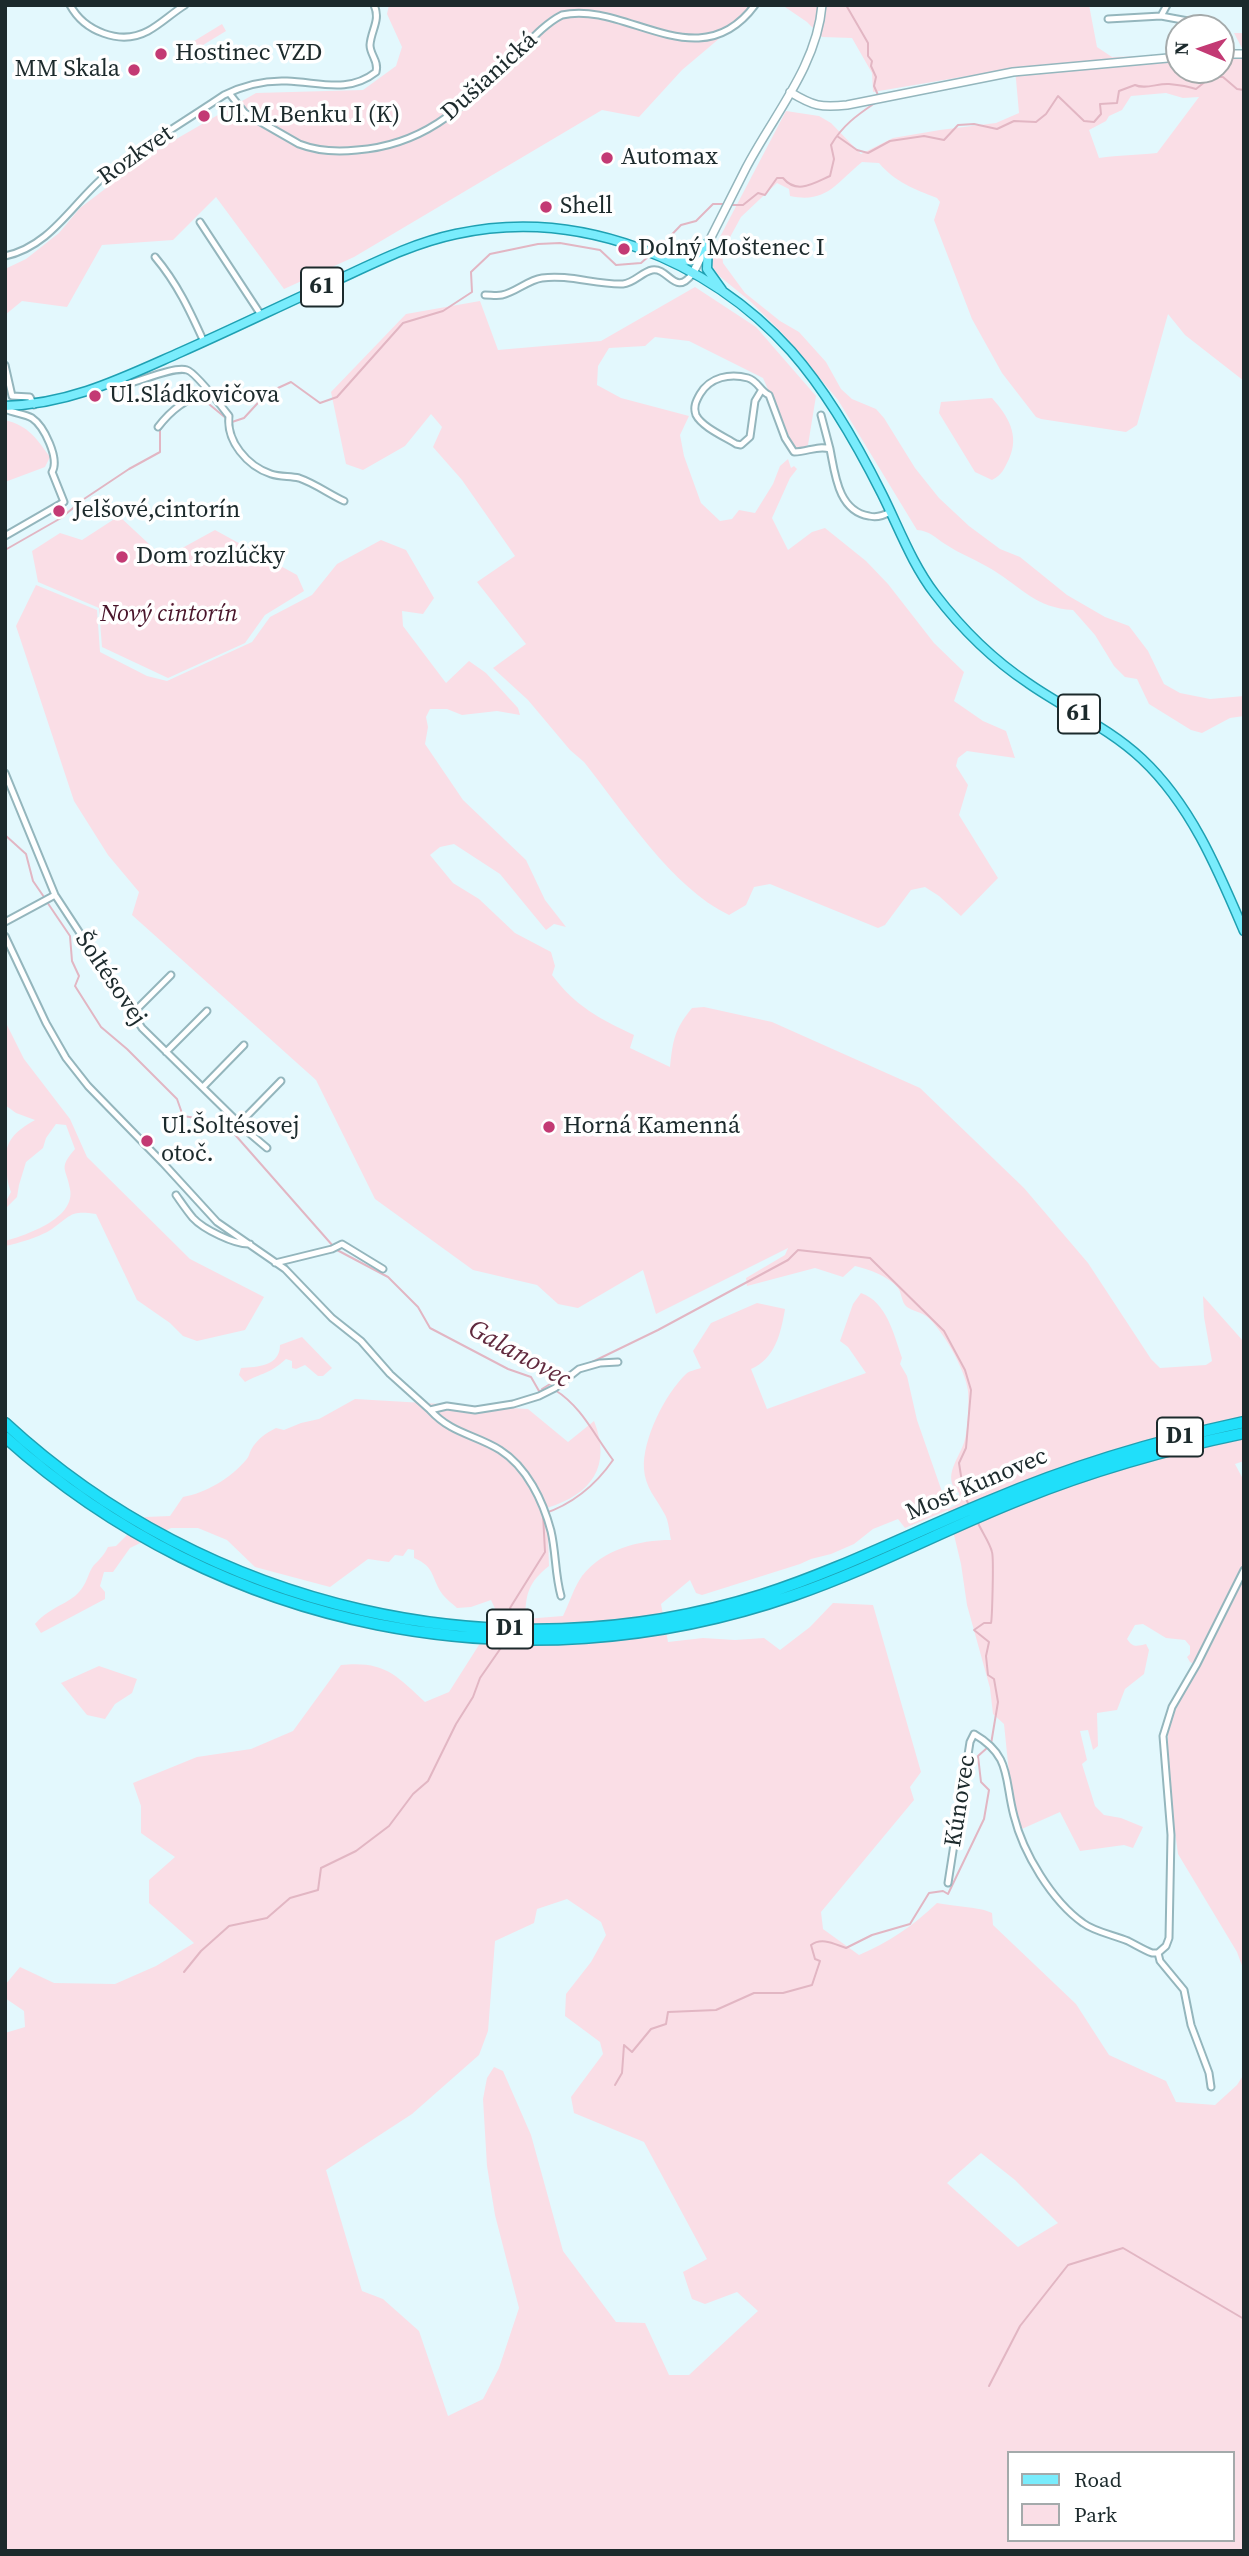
<!DOCTYPE html>
<meta charset="utf-8">
<style>
body{margin:0}
#map{position:relative;width:1249px;height:2556px;overflow:hidden;background:#e3f8fd;font-family:"Source Serif 4",serif}
canvas{display:block}
.frame{position:absolute;inset:0;border:7px solid #1c2a2c;pointer-events:none}
.legend{position:absolute;left:1007px;top:2451px;width:228px;height:91px;box-sizing:border-box;background:#fff;border:2px solid #a4aaab;margin:0;padding:9px 12px;list-style:none;font-size:21px;color:#1c2a2c}
.legend li{display:flex;align-items:center;gap:14px;height:35px}
.legend b{width:35px;border:2px solid #a4aaab}
.north{position:absolute;left:1165px;top:14px;width:70px;height:70px;box-sizing:border-box;background:#fff;border:2px solid #a4aaab;border-radius:50%;rotate:272deg;font-size:19px;font-weight:700;line-height:28px;text-align:center;color:#1c2a2c}
.north::after{content:'';display:block;margin:auto;width:24px;height:32px;background:#c33a74;clip-path:polygon(50% 0,100% 100%,50% 72%,0 100%)}
</style>
<div id="map">
<canvas width="1249" height="2556"></canvas>
<div class="frame"></div>
<ul class="legend">
<li><b style="height:9px;background:#79ecfc"></b>Road</li>
<li><b style="height:19px;background:#fadee6"></b>Park</li>
</ul>
<div class="north">N</div>
</div>
<script>
const ctx = document.querySelector('canvas').getContext('2d');
ctx.lineJoin = 'round';
function paint(path, color) { ctx.fillStyle = color; ctx.fill(path, 'evenodd'); }
function stroke(path, color, width, dash) { ctx.strokeStyle = color; ctx.lineWidth = width; ctx.lineCap = dash ? 'butt' : 'round'; ctx.setLineDash(dash || []); ctx.stroke(path); }
function label(font, color, halo, rows, align = 'center') {
  ctx.font = font + ' "Source Serif 4",serif'; ctx.lineWidth = 7; ctx.setLineDash([]); ctx.textBaseline = 'middle'; ctx.strokeStyle = halo; ctx.fillStyle = color; for (const [text, x, y, turn = 0] of rows) {
    ctx.save(); ctx.translate(x, y); ctx.rotate((+turn || 0) * Math.PI / 180); ctx.textAlign = isNaN(turn) ? turn : align; if (halo) ctx.strokeText(text, 0, 0); ctx.fillText(text, 0, 0); ctx.restore();
  }
}
const green = new Path2D(`
 M389,5H759L682,70L639,117L602,110L354,257L284,289L216,197L173,240L102,245L67,307L22,301L5,315V269L26,259L59,233L80,208L152,153L256,93L363,90L396,66L402,47L387,14Z
 M782,5H1089L1097,47L1112,57L1179,55V70H1221V52L1243,50L1234,33H1244V381L1185,335L1168,314L1137,425L1126,432L1041,419L1036,417L1002,373L972,319L934,220L940,202L937,198C914,189 895,182 879,163L862,162C837,182 827,204 790,196L789,189L777,183L741,217L722,252L723,263L745,293L780,321L799,332L826,362L841,389L852,399L876,409L884,418L915,468L939,498L969,526L1000,549L1020,557L1067,595L1105,617L1129,626L1148,651L1164,684L1180,693L1210,699L1244,696V716L1230,718L1202,733L1191,730L1149,704L1137,679L1125,677L1114,666L1095,635L1073,610C1036,608 1022,588 993,570C977,560 960,554 945,544C934,537 930,531 917,530L838,400L781,332L751,302L718,275L711,264V254L786,111L819,116L831,123L861,154L893,138L940,130L996,123L1019,113L1015,68L873,92L872,73L852,38L822,37L807,22ZM1166,93L1183,98L1199,97L1157,153C1137,155 1119,155 1099,158L1089,130L1106,121L1109,116L1122,110L1131,96Z
 M222,24L226,31L190,53L186,46Z
 M695,287L756,327L816,396L808,445L799,450L792,444L763,378L689,341L655,337L645,346L609,348L598,366L597,385L621,398L689,416L680,435L684,456L701,503L720,521L732,519L739,510L755,513L773,484L780,466L788,459L791,468L794,466L797,469L790,478L772,518L788,550L812,532L825,528L866,561L888,584L934,643L964,672L954,701L983,721L1006,731L1015,758L967,751L958,758L956,766L968,785L959,815L998,878L961,916L939,896L925,887L911,890L885,925L878,928L770,884L754,887L746,905L729,915C672,888 623,811 584,762L570,750L528,700L493,668L526,644L477,582L515,556L462,480L433,447L442,427L431,414L405,446L363,470L346,464L331,392L406,314L480,301L498,350L601,341Z
 M992,398C1008,416 1020,435 1009,459C1004,469 1002,475 992,480L975,472L939,413L941,402Z
 M5,420C29,426 36,438 50,457L45,467L5,482Z
 M119,516L164,558L215,530L297,575L304,591L265,615L245,643L168,678L102,647L99,608L38,582L32,551L60,533L82,540Z
 M381,540L406,550L434,598L423,614L402,611L403,626L446,683L469,661L486,673L518,708L520,715L497,711L462,715L447,709H430L426,717L428,727L425,744L463,800L526,860L545,900L566,927L554,924L546,930L500,874L454,844L440,847L430,855L453,883L479,899L515,933L551,952L555,966L552,975C575,1006 600,1019 634,1035L630,1048L670,1067C673,1040 674,1030 692,1008L704,1007L772,1022L920,1088L1024,1188L1088,1263L1151,1359L1160,1368L1206,1365L1212,1361L1204,1317L1203,1296L1244,1342V1461L1235,1464L1244,1481V1971L1237,1952L1178,1854L1168,1780V1725L1174,1711L1199,1667L1190,1662L1187,1657L1190,1654V1646L1185,1640L1166,1638L1143,1624L1135,1625L1127,1639C1133,1648 1137,1646 1146,1644L1149,1650L1144,1674L1125,1689L1117,1710L1097,1713L1098,1746L1093,1750L1088,1730L1080,1731L1087,1760L1082,1764L1095,1806L1104,1815L1121,1818L1143,1827L1133,1848L1124,1845L1080,1851L1060,1812L1015,1832L1004,1724L993,1714L990,1688L967,1605L961,1564L948,1510L905,1528L898,1519L873,1529L854,1544L831,1554L811,1559L800,1564L702,1595L696,1593L690,1580L661,1604L668,1642L703,1638L735,1640L764,1638L780,1650L810,1627L833,1603L873,1605L921,1772L910,1787L914,1800L821,1912L823,1929L859,1955C889,1942 913,1926 937,1903C951,1906 981,1907 992,1913L993,1925L1076,2004L1109,2055L1166,2081L1176,2102L1215,2105L1237,2085L1244,2074V2551H5V2033L25,2027L24,2011L5,1998V1985L20,1967L54,1983L115,1984L156,1966L194,1943L149,1903V1880L175,1857L141,1833V1806L133,1783L197,1757L251,1749L293,1731L341,1665C384,1661 395,1674 425,1702L449,1692L498,1615L491,1600L471,1607L457,1608C453,1604 447,1600 443,1595C431,1579 436,1567 414,1558V1550L408,1549L403,1556L395,1555L389,1562L368,1559L330,1587L255,1567L227,1540L198,1528H171L130,1548L113,1572H104L100,1586L105,1592V1599L41,1633L35,1624C46,1610 62,1606 75,1596C89,1584 87,1572 95,1564C101,1558 104,1555 108,1547L116,1546L145,1517L170,1516L183,1497C206,1493 231,1478 246,1460C249,1457 249,1454 251,1450C257,1439 266,1433 276,1428L284,1430L301,1423L319,1419L355,1399L528,1409L568,1442L594,1421C612,1466 592,1494 547,1508L549,1566C528,1583 526,1593 525,1619L563,1616C569,1604 574,1587 582,1576C603,1549 639,1540 671,1540C669,1531 669,1521 664,1513C656,1498 645,1487 644,1469C642,1440 665,1394 686,1374C689,1371 695,1370 701,1368L693,1351L711,1323L757,1303L785,1309C781,1333 775,1359 751,1369L767,1409L866,1373L848,1347L840,1341L853,1304L861,1293C887,1302 894,1335 902,1358L900,1364L907,1376L917,1420L948,1509L960,1503L959,1493C940,1477 961,1457 965,1439C968,1428 969,1402 968,1391C966,1371 942,1328 926,1316C921,1312 912,1311 907,1307C901,1302 902,1293 898,1288C887,1275 870,1270 855,1266L843,1277L815,1268L747,1286L746,1278L785,1255L788,1248L656,1314L643,1270L578,1308L558,1304L537,1285L473,1270L375,1199L316,1080L132,915L139,892L108,855L74,801L16,626L36,585L97,610L100,652L147,676L167,681L252,642L270,617L312,595L337,564ZM567,1899L601,1922L606,1935L591,1962L566,1994L565,2016L600,2042L603,2054L571,2097L574,2113L644,2142L707,2259L683,2272L692,2299L705,2304L737,2292L758,2311L689,2375H669L645,2323L616,2322L563,2251L531,2135L503,2071L494,2067L487,2078L483,2099L487,2166L495,2215L519,2308L499,2368L483,2399L448,2416L419,2331L383,2299L362,2291L326,2170L412,2114L479,2055L488,2031L495,1941L534,1923L537,1909ZM981,2153L1015,2180L1058,2223L1018,2247L947,2183ZM1009,2453H1233V2540H1009Z
 M5,1021L24,1059L70,1119L87,1157L190,1259L264,1297L245,1330L197,1341L183,1336L170,1323L137,1300L96,1214C71,1210 71,1215 52,1229C42,1236 17,1244 5,1246V1241C27,1235 76,1218 70,1189C66,1167 58,1169 75,1149L66,1125L56,1124L46,1138L43,1148L26,1162L19,1185L17,1197L5,1209V1203L11,1192C7,1182 7,1174 6,1164C4,1140 16,1131 35,1120L16,1113L5,1105Z
 M302,1337L332,1368L323,1376H318L305,1365L296,1369L292,1368V1361L286,1359C268,1375 263,1372 245,1382L239,1375L241,1368C258,1367 280,1366 280,1345Z
 M99,1666L137,1679L132,1693L115,1704L105,1719L87,1715L61,1683Z`);
const stream = new Path2D(`
 M846,5L868,43V56L872,61L871,66L876,77L874,86L878,95
 M837,136L857,150L868,153L890,141L924,136L944,140L958,125L974,124L997,129L1014,121L1036,122L1046,114L1058,96L1084,121L1094,122L1101,114L1100,104L1117,103L1119,91L1135,85C1145,90 1158,83 1169,84C1179,85 1187,86 1196,89L1211,77H1223L1237,89L1244,90
 M732,205H743L758,193L765,195L777,178H783C797,195 814,183 830,176L834,159L831,145C842,126 857,115 875,103
 M656,251L681,225L696,221L713,204H726
 M194,400H204L227,419
 M176,411L189,403
 M232,422L244,418L267,393L291,382L320,403L337,397L403,323L443,311L472,292L471,272L490,254L538,244L560,243L600,250L616,265L641,263L649,256
 M5,550L61,518L84,499L129,469L160,452V430L168,420
 M5,835L26,854L33,881L44,897
 M47,902L70,936L72,961L79,976L75,986L101,1027L127,1049L177,1099L183,1116C202,1118 212,1124 230,1129L333,1246
 M337,1250L388,1277L418,1307L430,1328L508,1369L531,1377L539,1391L546,1390
 M588,1364L658,1330L788,1260L798,1250L870,1258L944,1331L965,1370L971,1390L966,1448L959,1463L964,1495L969,1505
 M542,1389L576,1368
 M978,1523C982,1532 990,1543 992,1552C994,1559 992,1620 991,1623H984L974,1630L989,1642L986,1656L988,1675L994,1679L998,1702L991,1744
 M513,1625L516,1619L510,1608L545,1552L543,1514C573,1504 595,1486 613,1460C594,1435 582,1407 555,1390
 M184,1972L201,1951L229,1926L267,1918L290,1898L318,1890L321,1868L356,1851L389,1826L413,1794L428,1781L456,1724L473,1697L480,1678L505,1642
 M615,2085L622,2073L624,2045L632,2052L651,2029L666,2024L668,2012L716,2010L754,1993H783L812,1985L820,1961L815,1959L811,1945C822,1937 834,1944 846,1948L872,1935L910,1924L929,1893L943,1891L948,1894L984,1819L989,1790L981,1782L978,1756L987,1748
 M989,2386L1020,2326L1068,2265L1123,2248L1244,2319`);
const street = new Path2D(`
 M70,5C84,31 120,46 148,31C161,24 172,13 185,5
 M1167,5L1161,16L1188,21L1203,28
 M1108,19L1161,16
 M1221,40L1232,53
 M229,93L245,113L299,144C317,151 338,152 357,150C426,145 463,106 510,61C526,46 542,25 562,15C625,0 699,81 755,5
 M200,222L261,315
 M5,256C53,246 75,198 112,170C148,143 187,120 224,95C244,85 264,80 287,81C319,82 348,94 376,72C379,61 370,55 370,45C371,30 381,20 374,5
 M155,257C177,283 190,311 204,342
 M485,295C491,295 497,296 502,295C516,292 528,280 542,278C568,274 597,285 623,284C634,283 642,272 652,270C669,267 675,298 693,273
 M5,365L12,396L30,397L34,405
 M118,380L127,384C141,381 174,366 187,370C195,372 222,407 229,416C226,441 247,466 271,474C280,477 290,476 299,478C314,483 329,494 344,501
 M761,391L755,401L750,437L741,445L736,444C725,437 702,427 696,415C693,407 696,401 700,394C710,377 730,373 748,378C758,381 760,391 769,395L785,438L794,452C808,452 817,445 830,449C835,474 838,511 869,516C877,518 883,516 890,512
 M5,409C13,413 25,414 32,418C44,426 60,459 52,472L64,502L5,536
 M821,415L830,449
 M158,427C172,409 186,399 207,392
 M5,773L55,895L142,1028L248,1132L267,1148
 M5,922L55,895
 M5,936L46,1023L66,1058L88,1086L163,1163L217,1222L285,1269L332,1318L361,1341L390,1374L430,1410
 M132,1014L171,975
 M166,1052L207,1011
 M203,1087L244,1045
 M240,1123L281,1081
 M176,1195C181,1202 187,1211 193,1218C203,1229 235,1245 250,1244
 M275,1263L332,1249L342,1244L383,1269
 M561,1596C555,1575 556,1552 551,1531C543,1501 527,1467 500,1450C474,1434 452,1434 430,1410L447,1406L475,1410L513,1404L539,1396L555,1388L579,1369L600,1363L618,1362
 M948,1883L970,1742L974,1734C1012,1756 1004,1779 1014,1816C1023,1853 1052,1901 1083,1923C1095,1932 1114,1935 1128,1941C1136,1945 1144,1950 1152,1953H1158L1166,1946L1169,1938L1171,1835L1163,1736L1172,1707L1197,1664L1244,1570
 M1158,1953L1160,1961L1184,1990L1191,2025L1209,2073L1211,2087`);
const secondary = new Path2D(`
 M1221,54H1244
 M790,92C813,106 821,108 847,105L1013,72L1179,57
 M693,273C711,238 728,203 746,168C773,116 817,66 822,5`);
const primary = new Path2D(`
 M708,243L707,269L722,290
 M673,262L691,260L708,243
 M5,406C71,404 122,378 181,352C233,329 284,304 335,281C374,263 413,243 456,234C579,207 708,259 791,351C828,393 857,444 882,494C899,528 912,564 935,594C961,628 992,659 1028,683C1065,709 1108,727 1142,759C1191,805 1218,870 1244,931`);
const highway = new Path2D(`
 M5,1423C206,1609 500,1678 762,1595C840,1570 914,1532 990,1501C1072,1466 1156,1441 1244,1422
 M5,1437C221,1631 520,1690 794,1595C872,1568 945,1529 1021,1499C1093,1470 1167,1449 1244,1433`);
const markers = [
 [161,54,7,"#c33a74"],
 [134,70,7,"#c33a74"],
 [204,116,7,"#c33a74"],
 [607,158,7,"#c33a74"],
 [546,207,7,"#c33a74"],
 [624,249,7,"#c33a74"],
 [95,396,7,"#c33a74"],
 [59,511,7,"#c33a74"],
 [122,557,7,"#c33a74"],
 [549,1127,7,"#c33a74"],
 [147,1141,7,"#c33a74"]
];
const shields = [
 [322,287,42],
 [1079,714,42],
 [1180,1437,46],
 [510,1629,46]
];
const shieldNames = [
 ["61",322,287],
 ["61",1079,714],
 ["D1",1180,1437],
 ["D1",510,1629]
];
const poiNames = [
 ["Hostinec VZD",175,54],
 ["MM Skala",120,70,"right"],
 ["Ul.M.Benku I (K)",218,116],
 ["Automax",621,158],
 ["Shell",560,207],
 ["Dolný Moštenec I",638,249],
 ["Ul.Sládkovičova",109,396],
 ["Jelšové,cintorín",73,511],
 ["Dom rozlúčky",136,557],
 ["Ul.Šoltésovej",161,1127],
 ["otoč.",161,1155],
 ["Horná Kamenná",563,1127]
];
const streetNames = [
 ["Dušianická",490,77,-42],
 ["Rozkvet",136,156,-35],
 ["Šoltésovej",110,979,56],
 ["Most Kunovec",977,1485,-23],
 ["Kúnovec",961,1801,-81]
];
const parkNames = [
 ["Nový cintorín",169,615]
];
const waterNames = [
 ["Galanovec",519,1355,29]
];
paint(green, '#fadee6');
stroke(stream, '#e2b6c3', 2);
stroke(street, '#94b6bd', 9);
stroke(secondary, '#94b6bd', 10);
stroke(primary, '#1fa0b2', 11);
stroke(highway, '#1fa0b2', 13);
stroke(street, '#fff', 5);
stroke(secondary, '#fff', 7);
stroke(primary, '#79ecfc', 8);
stroke(highway, '#20dffa', 10);
for (const [x, y, r, color] of markers) { const dot = new Path2D(); dot.arc(x, y, r, 0, 2 * Math.PI); ctx.fillStyle = color; ctx.fill(dot); stroke(dot, '#fff', 2.5); }
for (const [x, y, w] of shields) { const box = new Path2D(); box.roundRect(x - w / 2, y - 19.5, w, 39, 5); ctx.fillStyle = '#fff'; ctx.fill(box); stroke(box, '#1c2a2c', 2); }
label('bold 23px', '#1c2a2c', null, shieldNames);
label('24px', '#1c2a2c', '#fff', poiNames, 'left');
label('24px', '#1c2a2c', '#fff', streetNames);
label('italic 24px', '#49142a', '#fff', parkNames);
label('italic 26px', '#612a3e', '#fff', waterNames);
</script>
